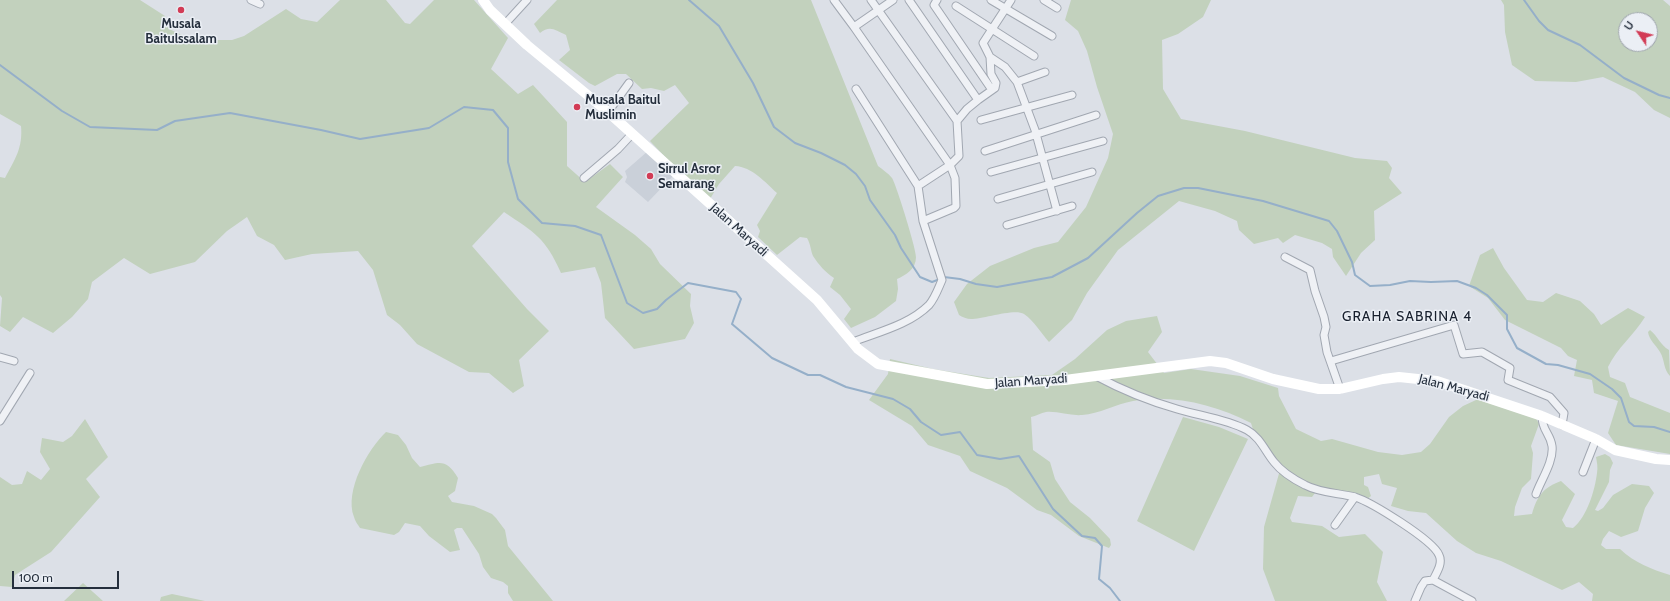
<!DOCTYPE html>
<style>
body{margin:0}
#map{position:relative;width:1670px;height:601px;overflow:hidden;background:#dce0e7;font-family:Cabin,sans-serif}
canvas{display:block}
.north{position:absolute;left:1618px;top:12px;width:40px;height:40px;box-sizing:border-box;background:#ebeff5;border:1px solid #9ca2ab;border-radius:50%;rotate:305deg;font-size:11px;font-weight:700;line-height:16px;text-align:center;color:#252f3d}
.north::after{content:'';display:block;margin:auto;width:14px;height:18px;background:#d23b55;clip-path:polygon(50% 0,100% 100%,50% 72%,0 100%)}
.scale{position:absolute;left:12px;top:571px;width:107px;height:18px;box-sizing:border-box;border:2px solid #252f3d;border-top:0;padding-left:5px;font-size:12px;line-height:14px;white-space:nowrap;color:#252f3d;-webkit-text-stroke:3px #ebeff5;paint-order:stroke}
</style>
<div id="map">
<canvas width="1670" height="601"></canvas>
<div class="north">U</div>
<div class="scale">100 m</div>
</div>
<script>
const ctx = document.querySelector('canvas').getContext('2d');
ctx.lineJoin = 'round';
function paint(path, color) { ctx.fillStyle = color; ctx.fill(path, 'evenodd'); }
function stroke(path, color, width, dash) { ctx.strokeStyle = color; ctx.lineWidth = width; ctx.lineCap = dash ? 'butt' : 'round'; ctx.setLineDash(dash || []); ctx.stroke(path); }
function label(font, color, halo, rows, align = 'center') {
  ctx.font = font + ' Cabin,sans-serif'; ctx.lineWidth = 3; ctx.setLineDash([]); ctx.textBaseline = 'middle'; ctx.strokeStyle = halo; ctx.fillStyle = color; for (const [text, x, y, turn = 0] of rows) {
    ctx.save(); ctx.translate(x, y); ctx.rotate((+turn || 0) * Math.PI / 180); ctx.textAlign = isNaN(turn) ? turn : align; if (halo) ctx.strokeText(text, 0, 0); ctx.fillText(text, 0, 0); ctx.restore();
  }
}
const built = new Path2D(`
 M648,151L674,175L648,202L625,182L627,177L625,171Z`);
const green = new Path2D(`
 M0,0H140L165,16L169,29L193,40H232L244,36L286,9L301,19L317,22L340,0H386L405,23L410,24L434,0H474L508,38L491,69L518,94L533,85L567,122V166L585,182L610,164L623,177L596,207L635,235L651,249L660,264L691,294L690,306L694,323L685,339L634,349L605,318L601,283L595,267L561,273C545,237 535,233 504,212L472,246L527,309L549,331L519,360L524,386L513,393L489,373L469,372L417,344L400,325L387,315L373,270L358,251L312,254L285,260L274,245L257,236L247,217L227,231L195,262L150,274L124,258L92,282L88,299L72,317L53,333L23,317L10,332L0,326L2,298L0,295V177L5,178C15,159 23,148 21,126L0,114Z
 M557,0H811L878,166C883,170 888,173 892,178C896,184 917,251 916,257C916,269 906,275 897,279L898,289L896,301L875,317L851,328L844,319L851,309L840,295L830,287L834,278C825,272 819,265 813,256C811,252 811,245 807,238L800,237L777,255L758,237L760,231L757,225L777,193C765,182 752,167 735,166L719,184L710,199L667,159L650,141L689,103L675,85L664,91L651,88L642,89L626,74H617L595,86L589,83L559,60L570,50L566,35C555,30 550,25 540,33L534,24Z
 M1071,0H1211L1203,17L1178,34L1162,40L1163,89L1181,119L1245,131L1355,158L1387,161L1392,168L1389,178L1402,193L1374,211L1375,240L1361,253L1346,276L1333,257L1332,249L1322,243L1295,235L1283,243L1278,238L1254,244L1239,230L1237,221L1215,211L1179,201L1118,250L1087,293L1072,320L1049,342C1041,333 1034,321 1024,314C1015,308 983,319 971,319C967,319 962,317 959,315L954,302L967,284L990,266L1034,248L1058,242L1086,207L1108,158L1113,134L1097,87L1087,51L1078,31L1065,20Z
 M1501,0H1663L1670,6V118L1654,110L1635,92L1603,77L1576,82L1535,81L1512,65L1505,32L1504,5ZM1626,20H1650V44H1626Z
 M1493,248L1504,268L1527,300L1543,302L1556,293L1580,301L1594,314L1601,325L1628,308L1645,317C1634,335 1617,348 1608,367L1610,377L1625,383L1630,397L1670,413V454L1616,445L1608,433L1618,401L1594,393L1592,380L1574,376L1577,360L1568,356L1561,348L1505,320L1488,298L1469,286L1480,255Z
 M1157,316L1162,332L1148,352L1164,373L1191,369L1240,376L1278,388L1279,396L1296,429L1321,441L1332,439L1378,452L1402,455L1421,452L1430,444L1449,417L1463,406L1476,400H1488L1536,418L1539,424L1531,446L1533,453L1531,479L1522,488L1515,507L1514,516L1532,514C1537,496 1544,487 1561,481L1575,494L1562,520L1566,527L1573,528C1587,517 1595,490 1597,473C1598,468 1597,462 1596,457L1605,454L1610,457L1613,463L1610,470L1609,482L1595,510L1598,511L1603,508L1613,495L1632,484L1649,486L1654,493L1645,508L1638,531L1621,537L1609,531L1603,539L1601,545L1606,549H1620C1635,563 1651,569 1670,575V601H1592L1593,594L1579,582L1562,590L1501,561L1476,553L1457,541L1426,513L1408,511L1391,506L1397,488L1382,484L1379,474L1364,477V485L1368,487L1371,496L1366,500L1318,489L1312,497L1298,496L1290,518L1292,522L1322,526L1339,537L1365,534L1383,552L1377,582L1387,601H1275L1263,569L1264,527L1280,470L1258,445L1251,423C1215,405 1173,394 1133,401C1116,404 1099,414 1082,415C1070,416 1058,411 1046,412C1041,413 1036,416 1031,417L1033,450L1050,462L1055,479L1070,502L1090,518L1110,539L1111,545L1109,548L1079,536L1051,515L1037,510L1007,488L970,471L960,456L928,445L912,426L869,400L888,374L890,359L933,369L989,378L1052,375L1075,359L1107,330L1126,321Z
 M1650,330C1658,336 1660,345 1669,350L1670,376C1663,369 1665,360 1660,352C1656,345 1649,340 1648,332Z
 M1183,417L1219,427L1248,439L1194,551L1137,521Z
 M85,419L108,457L86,479L100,497L51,552L15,575L12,587L0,586V477L12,485L22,484L27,471L41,480L50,469L40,452L42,438L63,442L72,436Z
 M386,432L398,435L406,445L412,458L420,467C440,462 446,458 458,478L455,491L448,496L452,502L474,506L492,514L496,518L505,530L508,546L553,601H513L508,593V586L503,582L491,578L483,567L479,554L462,528H457L454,530L460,550L450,552L429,536L420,526L405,523L399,532L394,535L360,528C358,525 355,521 354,517C344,491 368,449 386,432Z
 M83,583L103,601H64Z
 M172,594L205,601H160L161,597Z`);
const stream = new Path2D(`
 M689,0L719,26L753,83L774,127L795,143L821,153L845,165L856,174L865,186L870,200L895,235L901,248L920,277L932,282L940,279
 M1524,0L1539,21L1548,30L1580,45L1624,78L1659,95L1670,98
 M0,65L62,111L90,127L157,130L175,121L230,113L321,130L360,139L429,128L464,107L493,110L508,128V162L518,199L542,223L575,226L601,235L627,303L643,313L657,309L666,300L688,283L736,292L741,299L732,324L772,358L808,375H820L846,387L893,399L910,409L921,422L941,435L960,432L977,455L1000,459L1019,456L1053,509L1082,536L1095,538L1102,546L1099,579L1110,588L1120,601
 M944,277L960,279L976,284L997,287L1052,277L1088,258L1137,213L1158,196L1184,188H1198L1263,201L1329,221L1337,231L1352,262L1355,275L1370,286L1390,285L1410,281L1431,282L1457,281L1476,288L1487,295L1507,315V329L1517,348L1546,364L1558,365L1590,374L1612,389L1621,398L1629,422L1634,426L1654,427L1670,432`);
const street = new Path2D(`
 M251,0L260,4
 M834,0L854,27
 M871,0L957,121L959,156L950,165L918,186
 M893,0L854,27L950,165L955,178L956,206L954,208L923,221
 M909,0L978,100L967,109L957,121
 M937,0L934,5L992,90
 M991,0L1052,36
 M1044,0L1057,8
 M956,6L1034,56
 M505,24L527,0
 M990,57L1005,67L1017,82L1035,130L1057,211
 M1017,82L1045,72
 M978,100L995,88L996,83L991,74L990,57L983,43L1011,0
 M608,112L629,83
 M981,120L1072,95
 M985,151L1096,115
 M991,172L1103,141
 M584,178L618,149L632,134
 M998,199L1092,172
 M1007,225L1072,206
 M1285,257L1310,270L1315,291L1324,317L1326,327L1324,335L1327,352L1340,389
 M853,342C878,332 909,325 929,305C935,298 938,289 942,280L923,221L918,186L856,89
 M0,357L14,361
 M1331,361L1454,325L1463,354L1482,352L1510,368L1508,380L1550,397L1564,413L1562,425
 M1096,376C1122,390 1149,401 1177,409C1200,416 1226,419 1247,430C1260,437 1265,451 1274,462C1281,471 1295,480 1305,485C1320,493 1339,493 1355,497C1371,502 1433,540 1439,555C1443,563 1437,572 1433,580L1472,601
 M0,421L30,373
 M1583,472L1596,439
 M1536,494C1541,480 1554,461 1552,446C1550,433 1542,431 1542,416
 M1335,525L1355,497
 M1415,601L1421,587L1425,581L1433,580`);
const secondary = new Path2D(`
 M483,0L490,10L527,45L608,112L817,300L858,349L878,364L987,384L1065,380L1210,361L1226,363L1273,379L1319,389H1340L1383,379L1399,377L1437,381L1542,416L1596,439L1615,450L1656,459L1670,460`);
const markers = [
 [181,10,4,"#d23b55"],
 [577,107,4,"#d23b55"],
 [650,176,4,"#d23b55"]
];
const poiNames = [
 ["Musala",181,24,"center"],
 ["Baitulssalam",181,39,"center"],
 ["Musala Baitul",585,100],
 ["Muslimin",585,115],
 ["Sirrul Asror",658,169],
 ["Semarang",658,184]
];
const streetNames = [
 ["Jalan Maryadi",739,230,42],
 ["Jalan Maryadi",1031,381,-4],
 ["Jalan Maryadi",1454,388,15]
];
const neighbourhoodNames = [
 ["GRAHA SABRINA 4",1407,317]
];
paint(built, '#cad0d9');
paint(green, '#c2d1bd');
stroke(stream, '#95afc9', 2);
stroke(street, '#a1a7b1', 9);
stroke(street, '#eff1f5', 7);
stroke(secondary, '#fff', 10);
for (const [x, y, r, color] of markers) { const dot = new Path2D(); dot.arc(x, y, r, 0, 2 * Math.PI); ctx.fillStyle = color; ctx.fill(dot); stroke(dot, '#ebeff5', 1.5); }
label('bold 13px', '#252f3d', '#ebeff5', poiNames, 'left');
label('13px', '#252f3d', '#ebeff5', streetNames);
ctx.letterSpacing = '1px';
label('14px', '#18202e', '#ebeff5', neighbourhoodNames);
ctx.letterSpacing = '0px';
</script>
